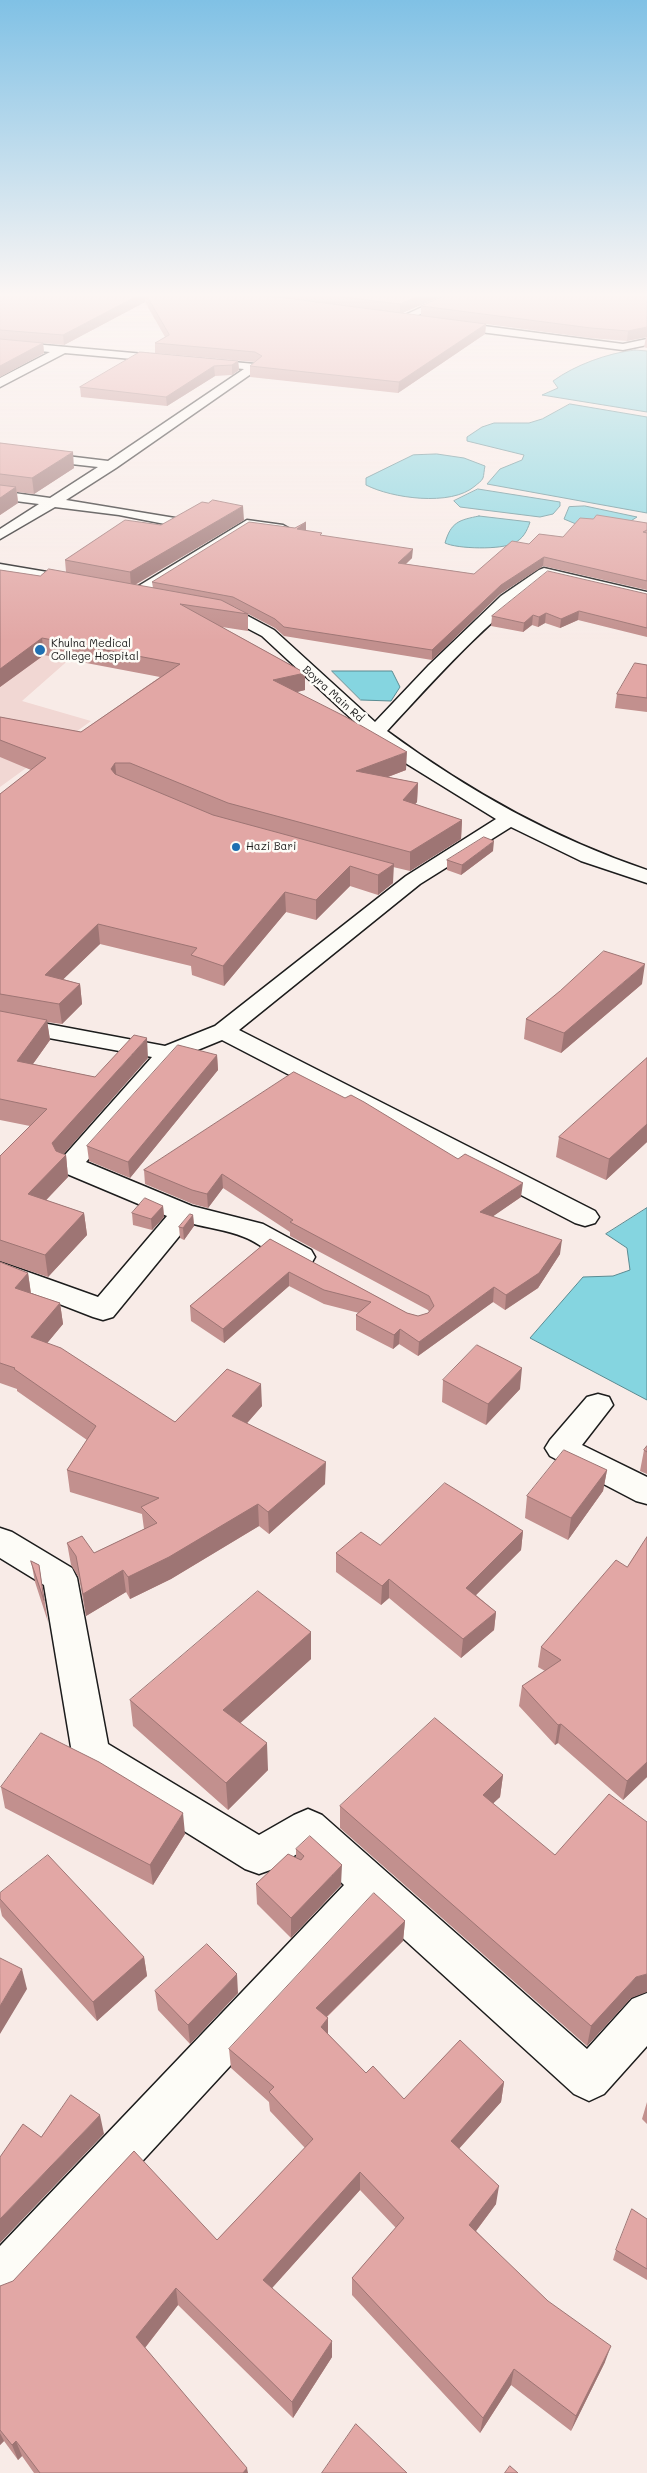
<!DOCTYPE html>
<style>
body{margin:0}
canvas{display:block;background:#f8ebe7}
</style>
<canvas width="647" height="2473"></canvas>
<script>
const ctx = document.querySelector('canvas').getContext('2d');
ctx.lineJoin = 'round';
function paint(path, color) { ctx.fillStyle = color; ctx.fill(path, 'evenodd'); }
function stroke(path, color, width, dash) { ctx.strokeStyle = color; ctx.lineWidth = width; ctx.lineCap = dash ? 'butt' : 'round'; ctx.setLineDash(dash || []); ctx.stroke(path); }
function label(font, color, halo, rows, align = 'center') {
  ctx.font = font + ' Mali,sans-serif'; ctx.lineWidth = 5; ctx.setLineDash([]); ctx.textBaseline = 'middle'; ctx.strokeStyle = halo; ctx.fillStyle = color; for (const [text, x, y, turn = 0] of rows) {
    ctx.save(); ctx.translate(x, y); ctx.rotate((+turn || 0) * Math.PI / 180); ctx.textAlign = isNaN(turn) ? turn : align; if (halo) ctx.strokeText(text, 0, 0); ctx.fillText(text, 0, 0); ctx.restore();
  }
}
const built = new Path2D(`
 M0,574L139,598L22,701L91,721L0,787Z`);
const water = new Path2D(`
 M635,350L647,351V412L542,395L558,388L553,381C575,365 608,353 635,350Z
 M570,404L647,417V513L487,484L500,469L522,460L524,455L467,441V437L482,427L494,423H529L542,419Z
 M437,454L464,458L485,466C484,470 484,475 483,478C482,481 477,484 475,486C451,507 391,498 366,485V478L413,455Z
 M478,489L560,502V506L553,514L540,517L460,507L454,501Z
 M585,506L637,517L626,524H576L564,519L569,507Z
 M479,516L530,522C527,531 523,539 514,543C502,550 457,549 445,543C451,522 459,520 479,516Z
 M332,671H392L400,687L391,701L361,700Z
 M647,1208V1400L530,1338L583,1277L613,1276L630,1270L627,1248L606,1234Z`);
const minor = new Path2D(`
 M451,294H465L414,317L623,344L647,339V345L623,350L401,322L396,319Z
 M0,341L255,364L261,367L116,468L66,500L175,518L182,522L180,525L175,526L119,515L55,507L0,539V529L39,504L0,499V491L50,498L98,467L0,456V448L108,461L244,369L65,353L0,387V378L50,352L0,347Z
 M247,520L283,525L290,529L283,533L249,529L141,596H129L127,593Z
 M0,564L65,575L73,580L65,585L0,574Z
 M544,568L647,592V602L547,578C486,621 437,677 387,731C467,790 552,838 647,870V883L581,861L511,827L420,884L239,1030L595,1211L599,1217L595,1223L585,1226L575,1223L222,1040L178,1058L86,1162L192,1206L263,1224L311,1250L315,1257L311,1264C286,1270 266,1245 244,1237C227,1230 208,1228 190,1223L113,1317L103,1320L93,1317L0,1281V1262L98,1297L167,1216L60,1171L56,1165L152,1057L0,1029V1015L165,1046L215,1026L406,876L496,819L407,764L370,736L262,636L222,615L207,611L205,608L207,605L213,603L233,608L274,630L375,722L429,665L501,596L539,570Z
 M598,1394L609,1397L613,1405L582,1445L647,1477V1504L636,1501L550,1456L545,1448L550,1440L587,1397Z
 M0,1528L12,1532L72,1568L77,1578L108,1744L259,1835L294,1815L308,1809L322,1815L587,2049L632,1999L647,1993V2046L604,2094L589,2101L574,2094L373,1911L17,2297L0,2303V2246L344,1885L305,1849L273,1869L259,1874L245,1869L78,1765L72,1753L44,1585L0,1558Z`);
const wall = new Path2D(`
 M0,294H446L402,313L421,316V306L647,294V348L644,347L646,337L627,341L590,338L486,324L485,334L398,393L250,377V366L255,362L155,353V343L165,337L145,302L64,345L43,343L44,353L0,377Z
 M238,361L239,370L232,375L215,376L167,406L81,397L80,387Z
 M0,443L74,468L34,494L17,492L18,503L0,515Z
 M593,519L647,523V590L543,566L500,594L432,660L284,636L275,628L233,606H231L248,614V631L222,627L305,673V690L297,692L406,770L388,777L418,783L417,802L415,804L462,820L461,839L410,871L393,867V883L378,895L350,886L316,920L286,912L224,986L192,975L191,966L100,944L63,979L80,984L82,1004L62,1024L47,1022L50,1040L33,1064L95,1077L148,1058L63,1154L66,1155L68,1177L46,1200L84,1213L87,1235L48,1277L0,1261V1156L30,1126L0,1120V794L31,770L0,757V717L81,732L160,677L44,655L0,687V570L40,576L66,572L65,560L161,525L244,520L135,585L153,588L152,582L295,528L306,522V531L322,536L412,558L406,564L474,574L529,544L563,537Z
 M647,594V637L578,620L560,628L545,623L538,627L532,625L523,632L491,626L492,616Z
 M647,665V712L615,708L617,694Z
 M493,851L461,875L447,870V860Z
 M642,984L561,1053L524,1039L526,1019Z
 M217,1055L218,1070L130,1178L89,1161L87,1146Z
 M647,1058V1142L606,1180L556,1157L559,1137Z
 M294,1072L521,1197L493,1216L560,1254L538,1288L505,1310L493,1302L418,1356L399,1344L393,1349L356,1330V1315L359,1313L324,1304L289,1286L224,1343L191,1321L190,1306L270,1239L407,1313L418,1316L428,1313L429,1312L428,1310L290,1236V1232L223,1188L208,1208L193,1204L145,1184L144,1170Z
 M163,1206L164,1217L152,1230L133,1225L132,1213Z
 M193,1215L194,1226L184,1240L180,1238L179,1227Z
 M0,1262L28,1273L31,1293L60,1303L63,1324L47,1343L175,1422L262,1406L247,1423L325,1484L269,1534L259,1526L171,1579L130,1599L126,1592L86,1616L79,1578L71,1565L67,1543L94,1553L144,1529L142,1514L70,1492L67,1470L87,1440L17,1391V1389L0,1383Z
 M443,1380L520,1389L486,1425L442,1402Z
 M647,1446V1474L640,1471L644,1450Z
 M607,1470L603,1491L568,1540L525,1518L527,1496Z
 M523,1531L521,1550L476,1595L496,1612L494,1630L461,1658L389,1598L381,1605L336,1572V1553L380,1545Z
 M31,1561L39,1565L48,1622L35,1582Z
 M627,1567L647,1777L623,1800L558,1743L555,1745L519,1706L522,1686L545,1671L538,1667L541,1647Z
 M311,1632V1659L240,1723L268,1770L228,1810L133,1726L130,1700Z
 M503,1775L500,1797L493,1803L631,1998L587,2046L340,1828V1806Z
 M1,1787L185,1834L153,1885L5,1808Z
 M296,1849L341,1885L291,1938L257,1904L256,1884L296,1858Z
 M0,1893L144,1957L147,1976L97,2021L2,1916L0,1907Z
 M405,1921L403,1941L327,2017L328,2034L366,2073L404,2099L504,2082L501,2102L459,2148L496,2204L476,2231L605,2362L571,2431L511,2385L480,2433L352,2295V2278L396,2228L360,2190L272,2288L332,2357L293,2418L178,2305L145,2348L248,2473H34L22,2456L18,2460L4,2441L0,2445V2286L217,2240L305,2148L270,2111L269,2102L231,2068L229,2049Z
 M155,1991L238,1993L190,2044L158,2010Z
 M647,2102V2124L642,2119Z
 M647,2219V2280L613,2260L616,2250Z`);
const shadedWall = new Path2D(`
 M141,294H145V302L64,345L63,335Z
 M424,294H446L400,314V304Z
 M486,324L485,334L398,393L399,382Z
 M647,327V337L627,341L628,331Z
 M43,343L44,353L0,377V366Z
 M238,361L239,370L232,375V365Z
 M214,366L215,376L167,406L166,397Z
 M73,452L74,468L34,494L32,478Z
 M16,487L18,503L0,515V498Z
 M243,506L244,520L131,587L130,572Z
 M306,522V531L297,529Z
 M413,549L412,558L397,572L398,563Z
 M544,557L543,566L500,594L432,660V650L501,585Z
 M579,611L578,620L560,628L561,619Z
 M546,613L545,623L538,627L539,617Z
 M533,615L532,625L523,632L524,623Z
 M42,638L44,655L0,687V669Z
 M305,673V690L273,698V680Z
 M407,752L406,770L356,789V771Z
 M115,763L117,781L111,769Z
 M418,783L417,802L403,818V800Z
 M462,820L461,839L410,871V852Z
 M494,841L493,851L461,875L462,865Z
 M394,864L393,883L378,895V875Z
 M350,866V886L316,920V900Z
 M285,892L286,912L224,986L223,966Z
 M98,924L100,944L47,995L45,975Z
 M645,964L642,984L561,1053L564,1033Z
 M80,984L82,1004L62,1024L59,1004Z
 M47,1020L50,1040L20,1082L17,1061Z
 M147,1038L148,1058L55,1164L52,1143Z
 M217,1055L218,1070L130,1178L128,1162Z
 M647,1124V1142L606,1180L609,1159Z
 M66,1155L68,1177L31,1216L28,1194Z
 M222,1174L223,1188L208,1208L207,1194Z
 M523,1183L521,1197L479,1226L480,1212Z
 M163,1206L164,1217L152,1230L151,1219Z
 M84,1213L87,1235L48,1277L45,1255Z
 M193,1215L194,1226L184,1240L183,1228Z
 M562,1240L560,1254L538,1288L505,1310L506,1295Z
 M289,1272V1286L224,1343L223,1329Z
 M28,1273L31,1295L15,1288Z
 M494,1287L493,1302L418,1356L419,1342Z
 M60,1303L63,1324L34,1359L31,1337Z
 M400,1329L399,1344L393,1349L394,1335Z
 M522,1368L520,1389L486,1425L488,1404Z
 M261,1384L262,1406L234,1438L232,1416Z
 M326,1462L325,1484L269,1534L268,1512Z
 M607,1470L603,1491L568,1540L571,1518Z
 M258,1504L259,1526L171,1579L130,1599L128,1577Z
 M523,1531L521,1550L465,1606L466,1588Z
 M123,1570L126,1592L86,1616L83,1594Z
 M389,1579V1598L381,1605L382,1586Z
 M496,1612L494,1630L461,1658L463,1639Z
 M311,1632V1659L225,1737L223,1710Z
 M561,1724L558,1743L555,1745L558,1725Z
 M267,1743L268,1770L228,1810L226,1783Z
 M647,1762V1777L623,1800L627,1781Z
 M503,1775L500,1797L480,1816L483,1795Z
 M183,1813L185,1834L153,1885L150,1865Z
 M342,1865L341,1885L291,1938V1918Z
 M405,1921L403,1941L316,2027V2008Z
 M144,1957L147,1976L97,2021L93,2002Z
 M22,1969L27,1989L0,2034V2006Z
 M237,1974L238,1993L190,2044L188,2025Z
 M647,1974V1992L631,1998L587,2046L591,2026L636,1977Z
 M328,2018V2038L321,2027Z
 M504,2082L501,2102L449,2160L451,2141Z
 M100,2115L104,2134L0,2243V2219Z
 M360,2172V2190L264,2297L263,2280Z
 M499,2186L496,2204L467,2243L469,2225Z
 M176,2288L178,2305L140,2354L136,2337Z
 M332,2341V2357L293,2418L292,2402Z
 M611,2346L605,2362L571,2431L576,2416Z
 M514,2369L511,2385L480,2433L483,2418Z
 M0,2433L4,2441L0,2445Z
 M16,2441L22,2456L18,2460L12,2445Z
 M247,2468L248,2473H243Z`);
const building = new Path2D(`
 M0,294H141L63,335L0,330Z
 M146,294H246L286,298L486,324L399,382L250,366L262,356L255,352L155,343L169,335Z
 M321,294H424L400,304Z
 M448,294H647V327L628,331L591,328L421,306Z
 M0,339L43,343L0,366Z
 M140,352L238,361L232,365L214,366L166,397L80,387Z
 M0,443L73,452L32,478L0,474Z
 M0,485L16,487L0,498Z
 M213,500L243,506L130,572L65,560L125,520L161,525L202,502L208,503Z
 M597,515L647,523V530L643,532L647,533V581L544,557L501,585L432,650L284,627L275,619L233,597L152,582L249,522L295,528L306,522L297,529L322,533L320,535L413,549L398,563L474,574L512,541L529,544L539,534L563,537L580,518L593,519Z
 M49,569L221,600L248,614L180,604L305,673L273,680L346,717L407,752L356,771L418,783L403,800L462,820L410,852L228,803L130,763H115L111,769L115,774L213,815L394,864L378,875L350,866L316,900L285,892L223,966L191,955L197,948L98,924L45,975L80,984L59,1004L0,994V794L46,758L0,740V717L81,732L180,664L42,638L0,669V570L40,576Z
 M548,571L647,594V628L579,611L561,619L546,613L539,617L533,615L524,623L492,616Z
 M635,663L647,665V698L617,694Z
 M484,837L494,841L462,865L447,860Z
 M604,951L645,964L564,1033L526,1019L560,991Z
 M0,1011L47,1020L17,1061L95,1077L134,1035L147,1038L52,1143L56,1151L66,1155L28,1194L84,1213L45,1255L0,1240V1156L47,1109L0,1099Z
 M178,1045L217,1055L128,1162L87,1146Z
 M647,1058V1124L609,1159L559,1137Z
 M294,1072L345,1098L351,1095L364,1102L458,1159L465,1154L523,1183L480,1212L562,1240L539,1273L506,1295L494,1287L419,1342L400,1329L394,1335L356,1315L371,1302L324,1290L289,1272L223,1329L190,1306L270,1239L407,1313L418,1316L428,1313L434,1306L429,1296L290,1222L293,1220L222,1174L207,1194L192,1190L144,1170Z
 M145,1198L163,1206L151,1219L132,1213Z
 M190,1214L193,1215L183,1228L179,1227Z
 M0,1262L28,1273L15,1288L60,1303L31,1337L61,1348L175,1422L227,1369L261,1384L232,1416L326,1462L268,1512L258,1504L169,1557L128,1577L123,1570L83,1594L76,1556L67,1543L82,1536L94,1553L157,1523L141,1507L159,1498L67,1470L96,1426L14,1369L15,1368L0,1363Z
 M477,1345L522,1368L488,1404L443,1380Z
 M647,1446V1452L644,1450Z
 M564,1450L607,1470L571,1518L527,1496Z
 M445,1483L523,1531L466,1588L496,1612L463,1639L389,1579L382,1586L336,1553L361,1532L380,1545Z
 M647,1537V1762L627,1781L561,1724L558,1725L522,1686L561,1660L541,1647L616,1560L627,1567Z
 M31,1561L39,1565L44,1600Z
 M258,1591L311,1632L223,1710L267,1743L226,1783L130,1700Z
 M435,1718L503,1775L483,1795L555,1855L609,1794L647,1822V1974L636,1977L591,2026L340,1806Z
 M41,1733L99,1762L183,1813L150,1865L1,1787Z
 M310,1836L342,1865L291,1918L256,1884L288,1854L301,1860L304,1856L296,1849Z
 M48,1855L144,1957L93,2002L0,1899V1893Z
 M374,1893L405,1921L316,2008L328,2018L321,2027L366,2073L373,2066L404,2099L460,2040L504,2082L451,2141L499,2186L469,2225L548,2301L611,2346L576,2416L514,2369L483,2418L352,2278L404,2218L360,2172L263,2280L332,2341L292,2402L176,2288L136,2337L247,2468L243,2473H40L16,2441L12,2445L0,2430V2286L13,2281L134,2151L217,2240L313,2139L269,2092L274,2087L229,2049Z
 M207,1944L237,1974L188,2025L155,1991Z
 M0,1958L22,1969L0,2006Z
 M71,2095L100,2115L0,2219V2157L23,2124L41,2137Z
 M632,2209L647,2219V2269L616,2250Z
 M356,2424L407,2473H322Z
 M510,2466L518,2473H505Z`);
const markers = [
 [40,650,6,"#1f6fb2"],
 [236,847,5,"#1f6fb2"]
];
const farPoinames = [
 ["Khulna Medical",51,644],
 ["College Hospital",51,657],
 ["Hazi Bari",246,847]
];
const farStreetnames = [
 ["Boyra Main Rd",333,694,42]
];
paint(built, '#f1d7d3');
paint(water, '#85d5e0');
stroke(water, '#5b8b92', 1);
stroke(minor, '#1c1c1c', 3);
paint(minor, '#fdfcf7');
paint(wall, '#c2908e');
paint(shadedWall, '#9e7574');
paint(building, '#e2a7a5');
stroke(building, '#9e7574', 1);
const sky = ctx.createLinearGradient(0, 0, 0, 641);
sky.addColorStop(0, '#80c1e5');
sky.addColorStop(0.46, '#fcf6f4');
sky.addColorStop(1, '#fcf6f400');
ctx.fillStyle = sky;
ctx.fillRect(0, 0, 647, 641);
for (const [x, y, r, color] of markers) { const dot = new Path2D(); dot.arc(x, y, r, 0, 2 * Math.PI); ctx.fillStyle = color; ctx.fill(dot); stroke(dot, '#fdfcf7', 2); }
label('11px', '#1c1c1c', '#fdfcf7', farPoinames, 'left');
label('11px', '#1c1c1c', '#fdfcf7', farStreetnames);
</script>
